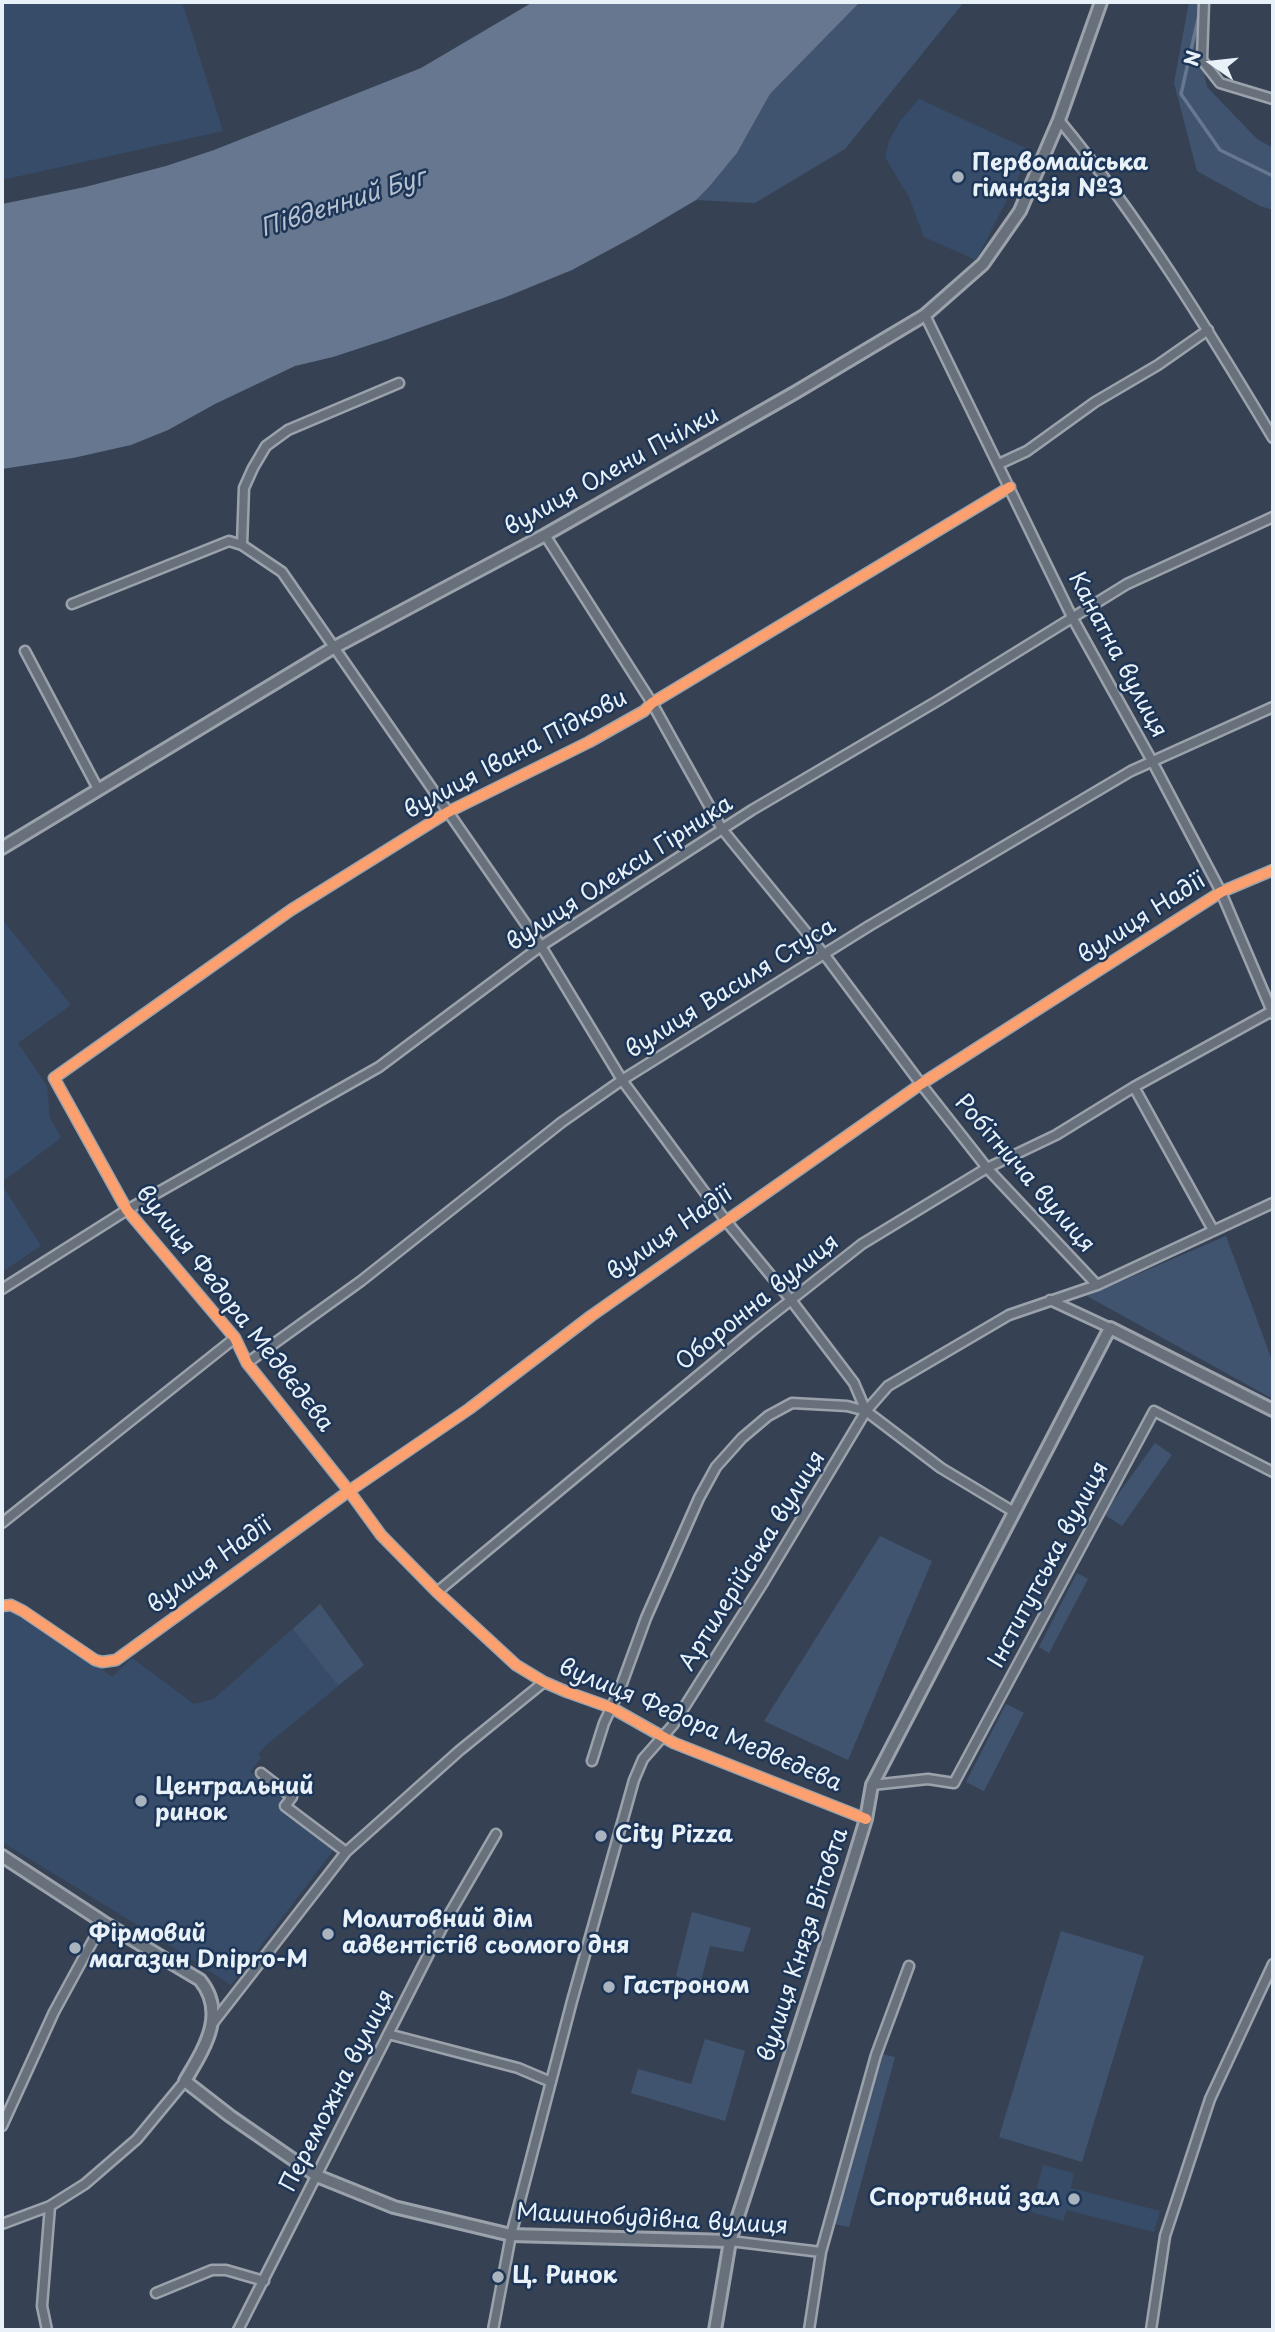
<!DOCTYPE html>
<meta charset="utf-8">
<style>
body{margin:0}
#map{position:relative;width:1275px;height:2332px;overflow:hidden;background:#364254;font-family:"Playpen Sans",sans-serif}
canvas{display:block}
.frame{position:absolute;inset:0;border:4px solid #e8f1f8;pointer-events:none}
.north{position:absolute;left:1177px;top:28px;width:70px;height:70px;-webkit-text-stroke:5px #1d3557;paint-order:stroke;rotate:284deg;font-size:19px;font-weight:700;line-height:28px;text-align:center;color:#e8f1f8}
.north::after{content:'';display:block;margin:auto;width:24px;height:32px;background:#e8f1f8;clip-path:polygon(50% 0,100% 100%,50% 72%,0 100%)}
</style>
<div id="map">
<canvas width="1275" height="2332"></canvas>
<div class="frame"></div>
<div class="north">N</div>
</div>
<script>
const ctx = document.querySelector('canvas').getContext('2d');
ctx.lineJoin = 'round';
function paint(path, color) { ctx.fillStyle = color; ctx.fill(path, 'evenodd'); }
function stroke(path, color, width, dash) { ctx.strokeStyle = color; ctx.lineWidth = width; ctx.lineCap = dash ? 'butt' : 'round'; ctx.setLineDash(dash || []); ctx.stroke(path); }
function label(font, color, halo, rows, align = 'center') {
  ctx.font = font + ' "Playpen Sans",sans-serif'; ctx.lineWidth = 5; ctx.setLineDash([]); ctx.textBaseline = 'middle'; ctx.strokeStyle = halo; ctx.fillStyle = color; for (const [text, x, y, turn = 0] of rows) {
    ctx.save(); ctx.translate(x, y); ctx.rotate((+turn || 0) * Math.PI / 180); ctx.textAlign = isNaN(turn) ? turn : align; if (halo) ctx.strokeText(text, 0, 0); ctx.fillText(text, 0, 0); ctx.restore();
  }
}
const built = new Path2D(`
 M2,2H182L223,131L2,180Z
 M919,99L1032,151L976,260L924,237L909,197L885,157L889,141L900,121Z
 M2,919L71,1005L18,1043L47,1086L50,1118L61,1138L2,1182Z
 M2,1185L41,1246L2,1272Z
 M320,1604L364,1665L265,1746L258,1755L261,1758L250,1772L284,1795L277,1807L335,1848L231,1985L157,1937L2,1842V1609L20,1613L68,1643L112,1677L132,1658L194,1704L214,1699Z
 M1043,2165L1074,2173L1071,2188L1160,2211L1154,2232L1067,2210L1063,2221L1031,2212Z`);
const green = new Path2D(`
 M860,2H964L845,149L755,203L696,200L709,187L737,153L770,94Z
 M1189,2H1202L1200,55L1207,87L1257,139L1273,148V210L1260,206L1197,171L1174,83Z
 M1226,1236L1273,1363V1399L1087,1296Z
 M1155,1443L1172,1455L1122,1526L1104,1514Z
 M880,1536L932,1561L848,1760L764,1721Z
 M1077,1573L1088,1579L1049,1653L1039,1647Z
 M320,1604L364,1665L338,1685L293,1629Z
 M1006,1704L1024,1713L984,1791L966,1782Z
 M692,1912L751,1928L743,1952L710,1946L700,1985L676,1976Z
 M1061,1931L1144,1956L1082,2162L999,2137Z
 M705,2039L745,2051L725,2121L631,2093L638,2069L691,2084Z
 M882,2054L895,2057L849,2227L834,2224Z`);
const water = new Path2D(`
 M533,2H860L770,94L737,153L709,187L696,200L637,235L572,270L506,297L388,339L333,357L295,366L215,404L168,430L131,445L73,458L2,469V204L85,187L166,166L214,150L421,68Z`);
const stream = new Path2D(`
 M1200,2L1199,15L1181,94L1220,150L1273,176`);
const minor = new Path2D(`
 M1204,2L1202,60L1220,83L1273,99
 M1059,120C1140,218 1207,328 1273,438
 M925,315L1072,617L1152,761L1221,892L1273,1014
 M399,383L288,430L266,446L253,468L244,488L242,545L282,572L541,946L622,1080L726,1221L791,1300L854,1383L866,1411L941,1468L1014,1512
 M999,464L1027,451L1095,402L1158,365L1208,330
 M545,535L652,703L722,829L824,954L921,1084L987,1168L1097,1285
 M72,604L229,541L242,545
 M25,651L98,789
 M1134,1087L1213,1230
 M2,1289L127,1210L379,1067L541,946L752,810L939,700L1127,584L1273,517
 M1050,1300L1110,1328
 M247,1363L361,1281L562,1122L622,1080L869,926L1131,771L1273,707
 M2,1523L235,1338
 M437,1592L753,1330L862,1244L987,1168L1056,1135L1134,1087L1272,1011
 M2,1606L11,1605L23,1611L95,1660L102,1662L116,1660L349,1491L469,1409L591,1316L921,1084L1221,892L1273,870
 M592,1761L604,1723L620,1689L646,1618L699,1498L716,1467L742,1438L768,1416L792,1403L847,1406L866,1411L888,1386L1009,1315L1097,1285L1273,1203
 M261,1773L292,1797L285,1806L346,1852
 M872,1785L928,1779L954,1783L1154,1411L1273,1472
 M866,1819L674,1743L612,1708L567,1692L544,1682L516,1665L437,1592L381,1535L349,1491L247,1363L235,1338L127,1210L54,1078L291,910L448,812L589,742L644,711L652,703L1010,487
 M213,2023L346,1852L459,1751L544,1682
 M388,2034L518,2068L551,2082
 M2,2126L54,2012L103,1922
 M2,2224L50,2206L85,2184L137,2139L185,2081
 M730,2241L821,2252
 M156,2293L212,2270H226L264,2281
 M47,2330L42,2306L50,2206
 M238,2330L446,1920L496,1834
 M493,2330L511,2235L572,2001L634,1780L643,1759L673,1725L764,1581L866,1411
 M809,2330L821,2252L876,2055L909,1966
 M1151,2330L1165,2236L1210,2099L1273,1964`);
const tertiary = new Path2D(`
 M2,848L333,648L545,535L796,392L925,315L983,264L1020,211L1059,120L1101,2
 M2,1856L103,1922L200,1980C228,2014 203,2050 185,2081L230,2116L317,2176L394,2207L511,2235L730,2241
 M715,2330L730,2241L851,1868L866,1819L872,1785L1110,1328L1273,1410`);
const cycleway = new Path2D(`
 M2,1606L11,1605L23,1611L95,1660L102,1662L116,1660L349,1491L469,1409L591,1316L921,1084L1221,892L1273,870
 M866,1819L674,1743L612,1708L567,1692L544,1682L516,1665L437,1592L381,1535L349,1491L247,1363L235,1338L127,1210L54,1078L291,910L448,812L589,742L644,711L652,703L1010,487`);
const markers = [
 [958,177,7,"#aab4bf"],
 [141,1801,7,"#aab4bf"],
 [601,1836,7,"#aab4bf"],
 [328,1934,7,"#aab4bf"],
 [75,1948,7,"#aab4bf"],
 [609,1987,7,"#aab4bf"],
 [1074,2199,7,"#aab4bf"],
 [498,2277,7,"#aab4bf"]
];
const poiNames = [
 ["Первомайська",972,164],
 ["гімназія №3",972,190],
 ["Центральний",155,1788],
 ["ринок",155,1814],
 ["City Pizza",615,1836],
 ["Молитовний дім",342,1921],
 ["адвентістів сьомого дня",342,1947],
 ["Фірмовий",89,1935],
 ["магазин Dnipro-M",89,1961],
 ["Гастроном",623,1987],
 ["Спортивний зал",1060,2199,"right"],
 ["Ц. Ринок",512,2277]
];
const streetNames = [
 ["вулиця Олени Пчілки",612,472,-29],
 ["Канатна вулиця",1117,655,62],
 ["вулиця Івана Підкови",516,755,-28],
 ["вулиця Олекси Гірника",620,874,-33],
 ["вулиця Надії",1142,919,-33],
 ["вулиця Василя Стуса",731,989,-32],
 ["Робітнича вулиця",1024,1174,49],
 ["вулиця Надії",670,1234,-35],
 ["Оборонна вулиця",758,1303,-39],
 ["вулиця Федора Медвєдєва",234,1309,52],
 ["Артилерійська вулиця",753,1561,-58],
 ["Інститутська вулиця",1049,1565,-62],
 ["вулиця Надії",210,1566,-36],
 ["вулиця Федора Медвєдєва",700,1726,23],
 ["вулиця Князя Вітовта",804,1945,-72],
 ["Переможна вулиця",338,2091,-63],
 ["Машинобудівна вулиця",652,2220,3]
];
const waterNames = [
 ["Південний Буг",343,204,-18]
];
paint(built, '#364c68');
paint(green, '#405470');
paint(water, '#66778f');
stroke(stream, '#66778f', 3.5);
stroke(minor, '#9ba2ab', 13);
stroke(tertiary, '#9ba2ab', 16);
stroke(minor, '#68717b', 8);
stroke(tertiary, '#68717b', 10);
stroke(cycleway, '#fca06f', 10);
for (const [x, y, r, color] of markers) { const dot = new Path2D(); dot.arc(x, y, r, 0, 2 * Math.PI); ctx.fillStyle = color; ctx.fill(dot); stroke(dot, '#1d3557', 2.5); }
label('bold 23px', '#e8f1f8', '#1d3557', poiNames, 'left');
label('23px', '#e8f1f8', '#1d3557', streetNames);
label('italic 24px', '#b6c2d0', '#1d3557', waterNames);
</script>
